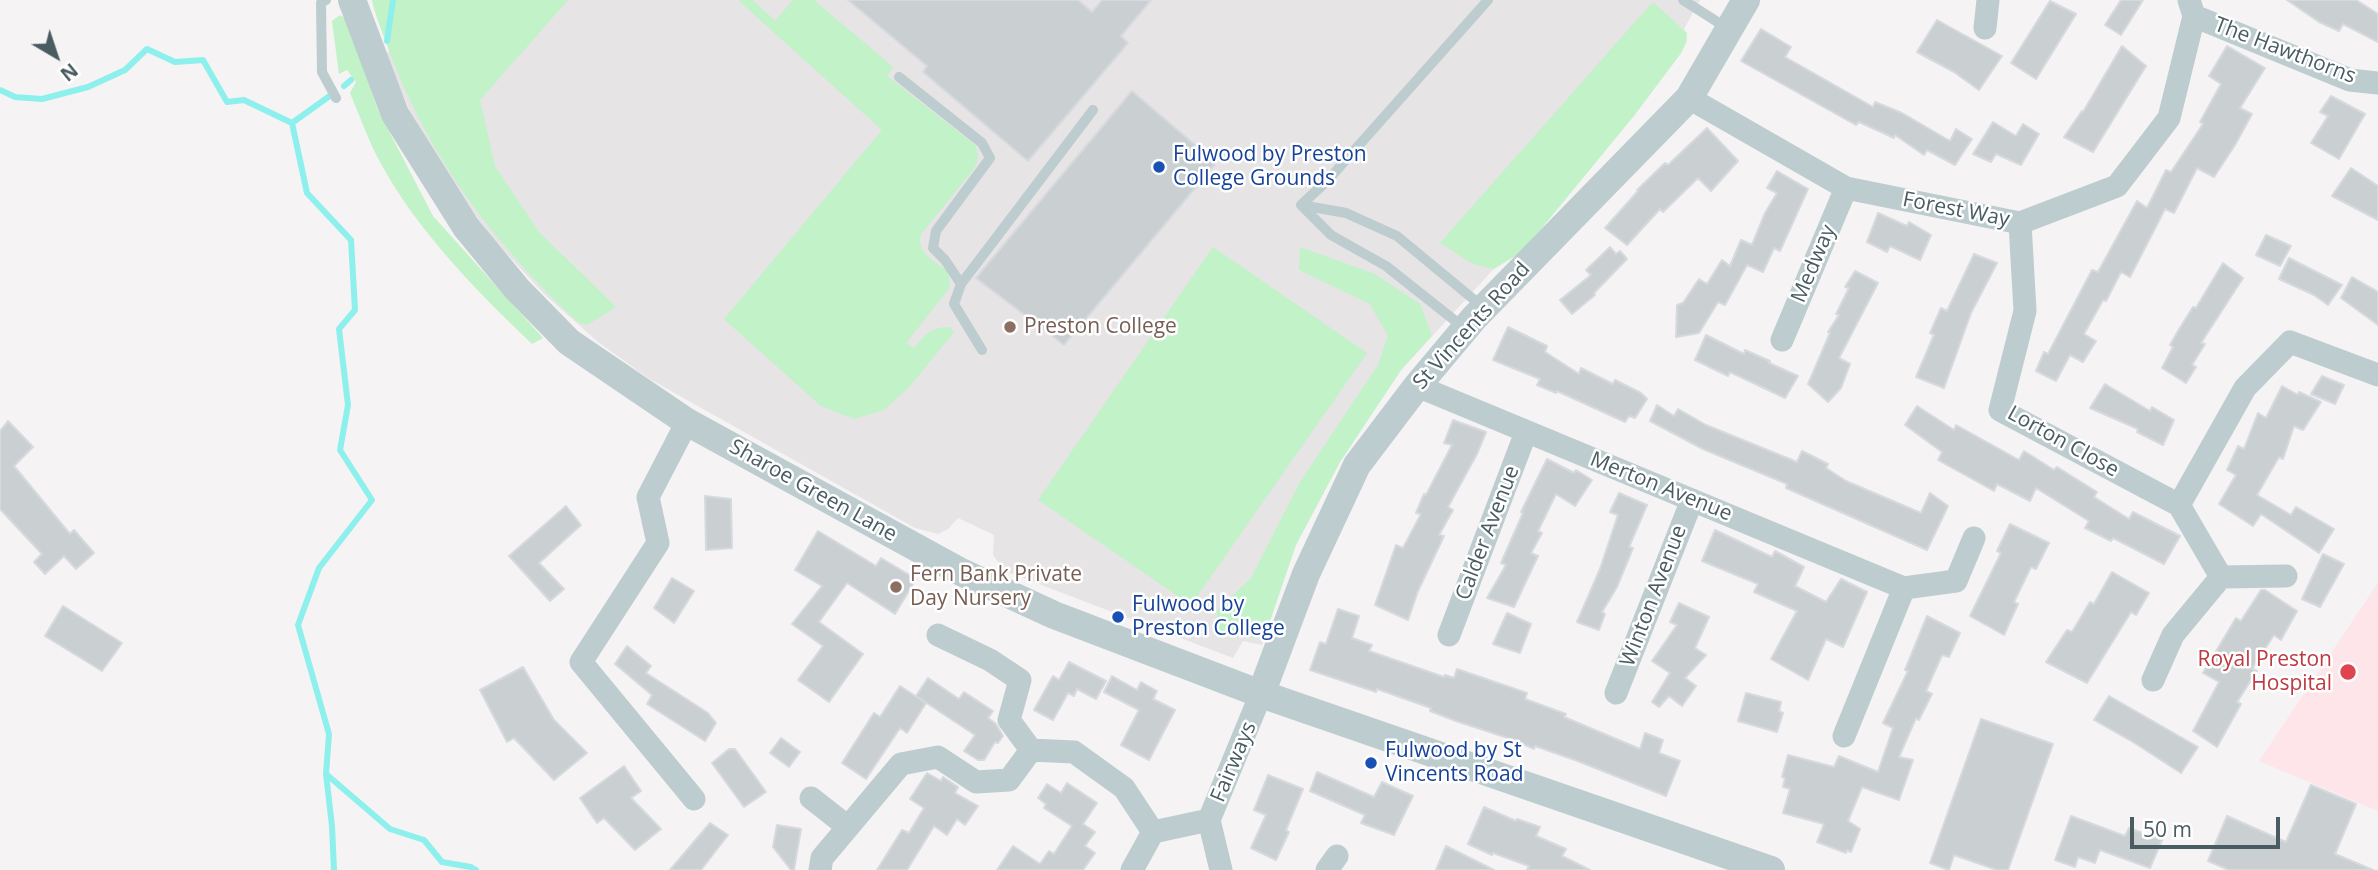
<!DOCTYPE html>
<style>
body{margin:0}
#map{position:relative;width:2378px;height:870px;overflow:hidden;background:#f5f3f3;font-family:"Open Sans",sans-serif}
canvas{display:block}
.north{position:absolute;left:21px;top:21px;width:70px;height:70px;-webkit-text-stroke:5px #fff;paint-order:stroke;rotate:141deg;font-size:19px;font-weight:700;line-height:28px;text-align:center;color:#495c61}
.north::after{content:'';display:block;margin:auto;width:24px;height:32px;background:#495c61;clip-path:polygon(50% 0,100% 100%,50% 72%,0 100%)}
.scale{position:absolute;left:2130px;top:817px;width:150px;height:32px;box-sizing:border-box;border:4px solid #495c61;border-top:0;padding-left:9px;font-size:21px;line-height:24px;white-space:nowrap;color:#495c61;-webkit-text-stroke:5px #fff;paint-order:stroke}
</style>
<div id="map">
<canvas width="2378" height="870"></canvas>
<div class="north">N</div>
<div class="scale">50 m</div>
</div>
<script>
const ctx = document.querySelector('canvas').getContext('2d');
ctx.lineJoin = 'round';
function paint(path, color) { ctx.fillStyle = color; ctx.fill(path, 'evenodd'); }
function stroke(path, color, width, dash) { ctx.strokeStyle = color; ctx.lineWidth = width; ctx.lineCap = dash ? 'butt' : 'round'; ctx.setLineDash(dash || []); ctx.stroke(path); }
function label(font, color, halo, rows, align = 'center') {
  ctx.font = font + ' "Open Sans",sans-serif'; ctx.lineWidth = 5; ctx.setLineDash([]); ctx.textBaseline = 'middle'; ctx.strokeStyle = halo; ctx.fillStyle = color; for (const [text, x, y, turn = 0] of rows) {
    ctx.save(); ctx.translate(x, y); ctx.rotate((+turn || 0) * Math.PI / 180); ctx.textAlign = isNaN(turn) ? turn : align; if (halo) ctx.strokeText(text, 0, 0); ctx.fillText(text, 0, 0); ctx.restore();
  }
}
const education = new Path2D(`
 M404,0H1700L1684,29L1687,40L1681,53L1633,117L1401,370L1340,462L1296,544L1262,645L1243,641L1233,658L1010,573L1000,565L993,555L994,535L958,518L948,529L938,534L915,528L648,378L598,342L543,293L493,239L453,185L410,111L385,55L390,49Z`);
const medical = new Path2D(`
 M2378,583V811L2259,761Z`);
const green = new Path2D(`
 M372,0H568L480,100L495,166L539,232L616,307L587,325L579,323C495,246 426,154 387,45C382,31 375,15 372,0Z
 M738,0H753L775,21L793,0H814L893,67L887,76L975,145C979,155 979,161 973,170L921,234C916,253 934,261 948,271L950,287L906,343L914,348C925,334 932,327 950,327L954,332L911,385L884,410L854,419L821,406L724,319L882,130Z
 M1654,3L1687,33L1686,43L1681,53L1633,117L1523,251L1494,269L1473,264L1440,243L1650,5Z
 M340,15L347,20L378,110L433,216L543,338L532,344C476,290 418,232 380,162C368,140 360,116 350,93L356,82L347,70L339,74L332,21Z
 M1213,247L1367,353L1191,605L1038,500Z
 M1300,247L1375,274L1420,304L1432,336L1401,370L1340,462L1296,545L1264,638L1214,636L1218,609L1251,578L1300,482L1378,365L1388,336L1370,304L1299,270Z`);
const stream = new Path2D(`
 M387,41L393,0
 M344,86L351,80
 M0,90L15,97L42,99L88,87L125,70L147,49L175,62L203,60L227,102L244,100L292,123
 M331,95L292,123L307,193L351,240L355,310L339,329L348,405L340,450L372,500L319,568L298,625L329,734L326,774L332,826L334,870
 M326,774L390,829L424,840L442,862L471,867L476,870`);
const building = new Path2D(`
 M848,0H1078L1092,12L1102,0H1151L1121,36L1128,43L1028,161L923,72L927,66Z
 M2121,0H2143L2121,35L2105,25Z
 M2287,0H2356L2378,14V42L2343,24L2339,31L2319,22Z
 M2050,1L2076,14L2036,79L2011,63Z
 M1937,20L2002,56L1979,90L1954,72L1917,52Z
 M1761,29L1791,47L1785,57L1873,107L1875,102L1902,113L1950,141L1956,129L1972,139L1955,165L1927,150L1924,155L1895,135L1894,138L1859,122L1856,125L1741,61Z
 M2122,46L2146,66L2093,152L2064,137L2082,111L2083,112Z
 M2227,46L2265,68L2240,108L2252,114L2235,145L2214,177L2197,168L2174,213L2165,209L2130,277L2121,272L2106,301L2103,300L2084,334L2096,341L2083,362L2070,355L2056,381L2036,371L2044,352L2048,354L2092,270L2098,272L2137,201L2147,208L2166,170L2171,172L2203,124L2200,122L2221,84L2209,76Z
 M1132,91L1216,163L1064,345L976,278Z
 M2331,96L2365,114L2339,159L2311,143L2328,116L2320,112Z
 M1993,122L2016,136L2023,124L2039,134L2021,165L1996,154L1991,162L1973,154Z
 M1707,128L1738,161L1711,191L1698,178L1663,212L1660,209L1627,245L1605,228L1638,191L1637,190L1665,163L1668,165Z
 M2351,168L2378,186V220L2332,196Z
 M1777,171L1808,189L1780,251L1774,248L1763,272L1747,265L1725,305L1718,302L1699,333L1676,337L1677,305L1683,303L1699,279L1707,284L1722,260L1730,266L1741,240L1752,245L1765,213L1777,193L1767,188Z
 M1878,213L1907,226L1909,222L1931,235L1920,260L1890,246L1887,252L1867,242Z
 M2266,235L2291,246L2280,266L2256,255Z
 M1610,247L1616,254L1620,251L1627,259L1594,293L1595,295L1572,314L1560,300L1591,275L1586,270Z
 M1974,254L1997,263L1971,313L1944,388L1916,377L1934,335L1930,333L1941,308L1947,311Z
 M2289,258L2342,285L2328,305L2314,295L2279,279Z
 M2223,263L2243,278L2201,343L2205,344L2192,365L2196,367L2186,383L2162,368L2173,347L2170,345L2178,331L2193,307L2196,308Z
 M1855,271L1878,283L1839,358L1850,364L1841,388L1828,402L1808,384L1830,333L1828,332L1839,315L1836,314L1849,288L1845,287Z
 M2352,277L2378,292V325L2341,298Z
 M1508,327L1547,346L1545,352L1579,374L1581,368L1613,384L1615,380L1641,393L1647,399L1635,418L1629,416L1625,422L1557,391L1556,393L1537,385L1540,379L1493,360Z
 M1706,335L1744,354L1745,350L1770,361L1769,363L1798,376L1785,398L1730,372L1728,376L1695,360Z
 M2322,376L2344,385L2335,404L2311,394Z
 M2105,384L2150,411L2152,407L2174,420L2163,445L2137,432L2138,429L2090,408Z
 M2282,386L2298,395L2299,392L2321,402L2303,430L2294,426L2283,459L2279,457L2257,495L2291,515L2296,507L2334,529L2319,553L2261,514L2253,526L2219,504L2236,475L2227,470L2238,446L2244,449L2258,413L2266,418Z
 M1657,405L1674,416L1678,409L1706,425L1797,462L1802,451L1828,464L1826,468L1846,481L1921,513L1930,493L1948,506L1927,550L1786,488L1787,484L1703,449L1650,421Z
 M1917,406L1954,430L1956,425L2019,460L2024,451L2054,470L2057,467L2097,492L2094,497L2129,519L2133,512L2180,536L2164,564L2113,538L2111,541L2085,528L2089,521L2036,488L2030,501L1997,484L1994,491L1938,460L1942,452L1905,425Z
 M1453,420L1486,432L1477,454L1448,507L1453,510L1439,535L1444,536L1418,591L1408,620L1375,605L1396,545L1403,548L1421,514L1416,513L1424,494L1426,495L1452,445L1444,443Z
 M8,421L33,447L14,466L70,534L74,530L94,553L76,569L64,556L45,574L34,562L42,554L0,509V431Z
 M1547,459L1574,473L1576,470L1592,480L1575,506L1556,494L1538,531L1542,533L1531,553L1538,556L1514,607L1487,598L1506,565L1501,563L1523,513L1521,512Z
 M1619,493L1647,505L1629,547L1633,548L1617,587L1602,612L1605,614L1599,630L1577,622L1600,569L1618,515L1610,512Z
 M705,496L731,499L732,548L706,550Z
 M566,506L581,525L539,563L564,589L550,601L509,556Z
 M2010,524L2049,543L2036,569L2031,567L2014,602L2018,604L2004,635L1970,616L2001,553L1997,551Z
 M1715,530L1772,557L1775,551L1804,567L1795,586L1826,602L1841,579L1867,592L1843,647L1826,639L1808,680L1771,659L1797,611L1754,592L1758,584L1702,561Z
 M818,531L876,566L881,558L916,579L895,614L847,583L819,622L863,654L829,702L798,680L823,646L792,624L822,586L795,570Z
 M2323,554L2344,564L2320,607L2302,599Z
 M2112,572L2149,593L2136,615L2131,612L2087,683L2046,662L2067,630L2072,632L2090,602L2094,604Z
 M672,578L694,591L674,623L654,608Z
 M2261,590H2265L2297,611L2281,640L2274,635L2252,669L2257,671L2237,702L2241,704L2217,747L2193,731L2219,682L2203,673L2236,618L2241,621Z
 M1679,603L1709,617L1695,648L1706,655L1685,678L1696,686L1682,706L1669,696L1659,707L1652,702L1670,673L1652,661L1677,625L1670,622Z
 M63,606L122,643L102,671L45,636Z
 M1338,609L1359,616L1352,638L1372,645L1369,651L1444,677L1445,675L1454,678L1457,669L1527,693L1525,699L1566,714L1564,717L1640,749L1645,733L1663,740L1659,753L1680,761L1666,796L1575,760L1535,746L1534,749L1514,740L1456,721L1430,711L1431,708L1377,689L1376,692L1310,670L1320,642L1326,644Z
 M1507,613L1531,624L1520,653L1493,644Z
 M1927,616L1960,633L1949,657L1942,655L1926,691L1932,694L1919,720L1916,718L1899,757L1913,760L1899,800L1862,787L1848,821L1860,829L1851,852L1847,850L1846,853L1817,842L1824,824L1783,813L1790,789L1783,787L1785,778L1782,777L1788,755L1834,767L1839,756L1878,772L1893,728L1883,723L1908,671L1905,670Z
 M627,646L651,666L646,673L708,713L716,723L705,741L647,704L652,695L615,664Z
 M1069,662L1106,681L1096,699L1077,689L1074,696L1068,693L1053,720L1034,710L1053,676L1059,680Z
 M523,667L554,720L587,753L554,780L514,738L507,742L480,690Z
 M1112,676L1137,690L1141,682L1157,691L1153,699L1175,710L1149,760L1121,745L1139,710L1104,692Z
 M928,678L959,699L964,692L993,711L988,718L996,724L1003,736L998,743L995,742L984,760H978L964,751L975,735L916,696Z
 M900,686L926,703L907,733L900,728L866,779L842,763L874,713L880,717Z
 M1746,693L1781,702L1779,711L1783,713L1777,732L1738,721Z
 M2109,696L2198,747L2181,773L2133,742L2094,720Z
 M1981,719L2053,744L2008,870H1997L1954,855L1949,870L1930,863Z
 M781,738L800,752L789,767L770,753Z
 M729,749H735L766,792L744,807L712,763Z
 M624,766L641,791L631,798L661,829L635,850L604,818L597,823L580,798Z
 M1317,772L1374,797L1382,782L1413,796L1394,835L1361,823L1365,815L1310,791Z
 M927,773L941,781L943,777L958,787L955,793L978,806L965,825L957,819L947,835L934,826L907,870H877L902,830L909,833L924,808L910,799Z
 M1268,775L1303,789L1286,830L1289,832L1276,860L1251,848L1266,815L1254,810Z
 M1067,783L1097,803L1083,824L1095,832L1085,846L1095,853L1083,870H997L1013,846L1040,864L1049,851L1054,854L1072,826L1044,808L1046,804L1038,798L1047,784L1061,793Z
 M2311,785L2356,804L2335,854L2373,870H2229L2208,861L2227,816L2286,842Z
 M1484,807L1516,821L1517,819L1540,827L1536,836L1566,849L1562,856L1590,870H1527L1529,866L1493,853L1492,855L1468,844Z
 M2071,816L2125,836L2129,828L2162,840L2150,868L2100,850L2095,863L2078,857L2075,867L2055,860Z
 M710,823L728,835L701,870H670Z
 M777,825L801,829L794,870H791L773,847Z
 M1446,846L1494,870H1436Z`);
const service = new Path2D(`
 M326,0L321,3L322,72L336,98
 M1683,0L1727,28
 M899,77L982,143L990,158L936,231L933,248L945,260L961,284
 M1301,205L1328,180L1488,0
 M1301,205L1346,213L1397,236L1484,308
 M1301,205L1331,235L1386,266L1463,327
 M982,350L954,304L961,284L1093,110`);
const minor = new Path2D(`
 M2194,16L2350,80L2378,83
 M1985,28L1988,0
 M1689,98L1846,188L2020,223L2117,186L2169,118L2194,16L2189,0
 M2020,223L2025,311L2000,410L2179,505L2221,577
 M1782,340L1846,188
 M1417,386L1904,588L1956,581L1974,538
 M687,422L648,497L658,543L581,662L694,799
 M2179,505L2245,388L2290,342L2378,375
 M938,635L990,660L1020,680L1009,720L1031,750L1074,752L1124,788L1153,832
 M1449,635L1526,432
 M2153,680L2173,635L2221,577L2286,576
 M1616,693L1692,500
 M1844,736L1904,588
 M811,798L848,827
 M820,870L822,858L901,764L938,757L976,782L1009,780L1031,750
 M1132,870L1153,832L1209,820
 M1221,870L1209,820L1261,694
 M1327,870L1337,856`);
const tertiary = new Path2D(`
 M352,0L395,114L466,227L517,289L569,342L687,422L961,572L1054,615L1261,694L1771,870
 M1261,694L1306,574L1357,465L1417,386L1474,318L1689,98L1746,0`);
const markers = [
 [1159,167,7,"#1a4fb4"],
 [1010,327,7,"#8d6e63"],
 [896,587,7,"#8d6e63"],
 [1118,617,7,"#1a4fb4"],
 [2348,672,9,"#e0444e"],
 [1371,763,7,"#1a4fb4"]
];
const streetNames = [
 ["The Hawthorns",2285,51,21],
 ["Forest Way",1956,210,11],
 ["Medway",1814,264,-67],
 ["St Vincents Road",1472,326,-48],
 ["Lorton Close",2063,442,29],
 ["Merton Avenue",1661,487,22],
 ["Sharoe Green Lane",813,491,29],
 ["Calder Avenue",1488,533,-69],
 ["Winton Avenue",1654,596,-69],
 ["Fairways",1234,762,-67]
];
const transitNames = [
 ["Fulwood by Preston",1173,155],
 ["College Grounds",1173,179],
 ["Fulwood by",1132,605],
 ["Preston College",1132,629],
 ["Fulwood by St",1385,751],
 ["Vincents Road",1385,775]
];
const educationNames = [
 ["Preston College",1024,327],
 ["Fern Bank Private",910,575],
 ["Day Nursery",910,599]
];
const healthNames = [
 ["Royal Preston",2332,660],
 ["Hospital",2332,684]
];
paint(education, '#e6e4e5');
paint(medical, '#fde5e9');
paint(green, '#c1f2c8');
stroke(stream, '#8df0ed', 6);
paint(building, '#cacfd2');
stroke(building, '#d6dade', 2);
stroke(service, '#bdcccf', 10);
stroke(minor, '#bdcccf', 23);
stroke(tertiary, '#bdcccf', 28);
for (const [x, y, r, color] of markers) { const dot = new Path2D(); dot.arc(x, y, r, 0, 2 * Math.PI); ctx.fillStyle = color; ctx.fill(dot); stroke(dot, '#fff', 2.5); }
label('21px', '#495c61', '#fff', streetNames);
label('21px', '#164399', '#fff', transitNames, 'left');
label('21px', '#785e54', '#fff', educationNames, 'left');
label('21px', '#be3a42', '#fff', healthNames, 'right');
</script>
